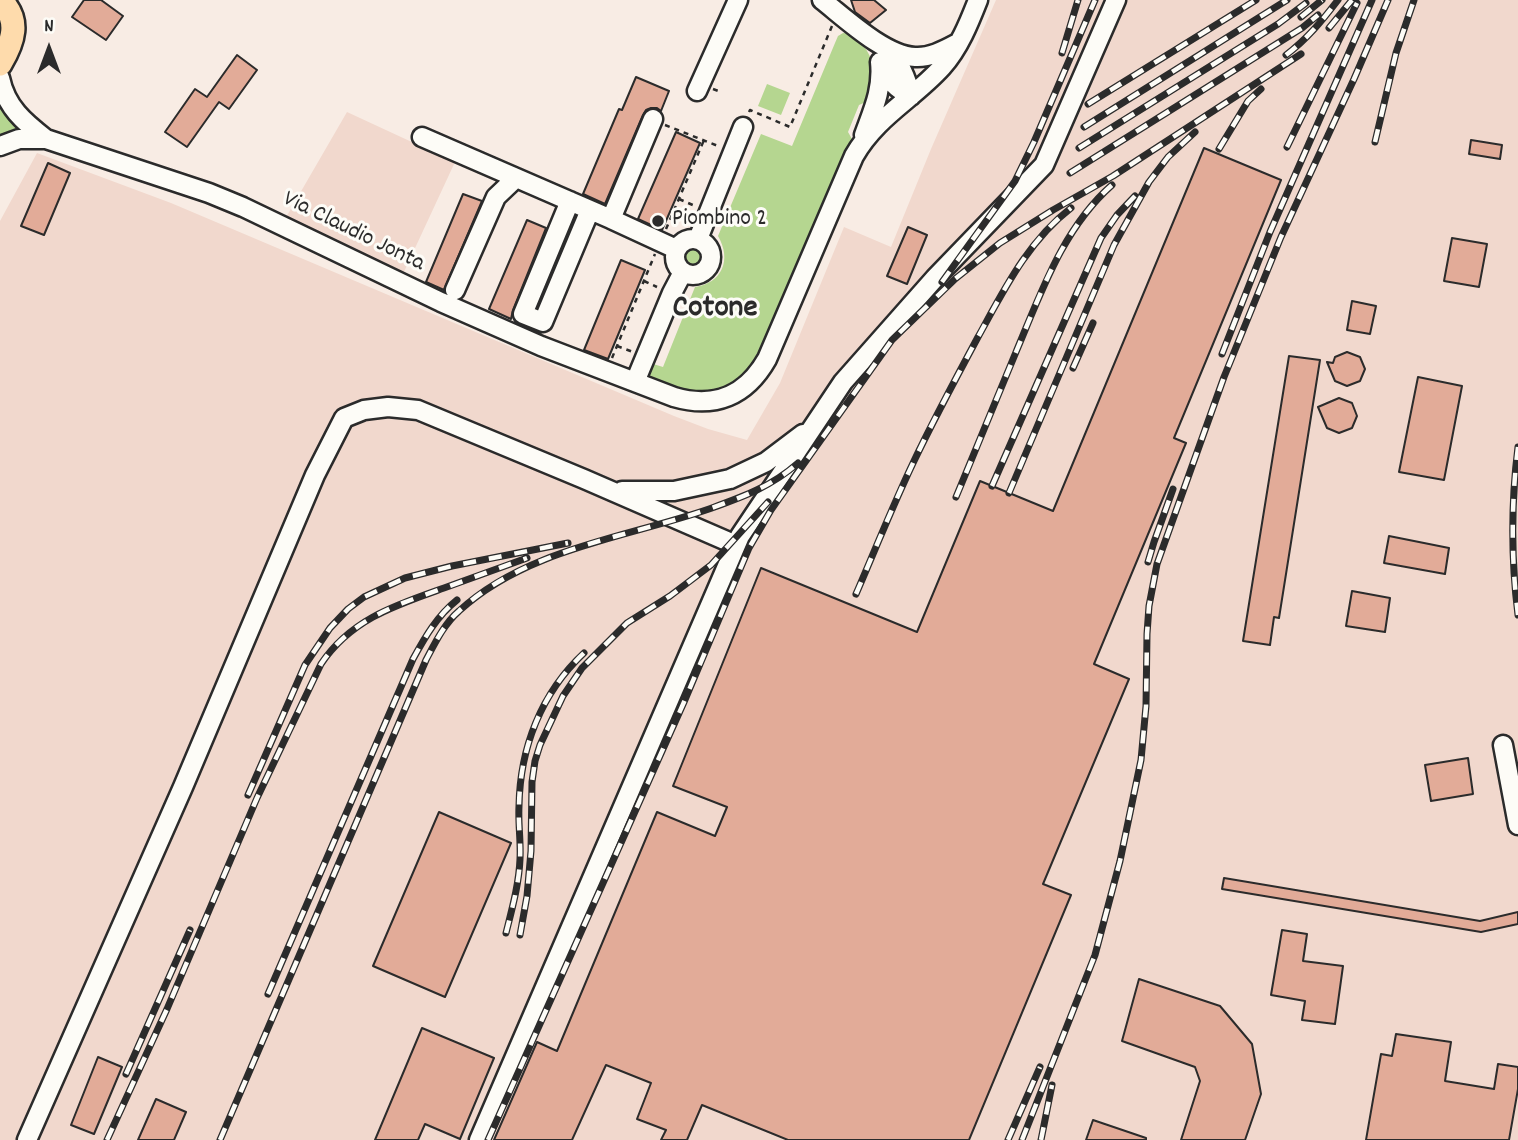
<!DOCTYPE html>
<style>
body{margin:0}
#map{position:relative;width:1518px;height:1140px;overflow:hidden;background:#f8ece4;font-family:Dekko,sans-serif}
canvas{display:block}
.north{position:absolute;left:14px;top:14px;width:70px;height:70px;-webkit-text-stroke:5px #fdfcf7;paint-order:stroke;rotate:0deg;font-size:19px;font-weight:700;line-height:28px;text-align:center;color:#2b2b2b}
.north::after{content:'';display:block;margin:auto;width:24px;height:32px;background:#2b2b2b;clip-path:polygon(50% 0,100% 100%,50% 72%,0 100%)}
</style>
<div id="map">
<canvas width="1518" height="1140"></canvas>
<div class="north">N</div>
</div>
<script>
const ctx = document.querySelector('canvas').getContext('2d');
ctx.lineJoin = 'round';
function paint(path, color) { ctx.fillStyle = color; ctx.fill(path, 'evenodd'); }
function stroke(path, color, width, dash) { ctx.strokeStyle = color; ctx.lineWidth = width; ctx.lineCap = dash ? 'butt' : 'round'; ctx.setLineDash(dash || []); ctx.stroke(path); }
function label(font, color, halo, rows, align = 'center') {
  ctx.font = font + ' Dekko,sans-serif'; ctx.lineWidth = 6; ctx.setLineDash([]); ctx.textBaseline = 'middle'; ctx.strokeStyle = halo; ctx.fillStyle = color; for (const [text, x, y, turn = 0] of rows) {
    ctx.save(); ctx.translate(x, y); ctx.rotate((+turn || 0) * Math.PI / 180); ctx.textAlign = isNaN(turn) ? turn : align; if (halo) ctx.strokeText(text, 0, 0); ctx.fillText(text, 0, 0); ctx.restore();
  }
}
const built = new Path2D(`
 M996,0H1518V1140H0V221L37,153L171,203L674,416L708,429L747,440L780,383L844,227L891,247L931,149Z
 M347,112L455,162L403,274L285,219Z`);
const green = new Path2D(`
 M843,33C852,33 855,37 861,43C879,63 873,79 866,102L859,105L848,132L852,139L761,356C755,366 737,386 726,390C709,397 663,391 651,378C647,373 648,368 650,363L663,367L695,287C722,283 732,260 718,236L761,134L792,146L835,43L838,36Z
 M767,84L790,93L781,115L758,106Z
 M0,97L28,132L0,140Z
 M683 257a10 10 0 1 1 20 0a10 10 0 1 1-20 0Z`);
const building = new Path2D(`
 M84,0H101L123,16L106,40L72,17Z
 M851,0H874L886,10L870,23L855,12Z
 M237,55L257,70L229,109L219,102L187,147L165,132L195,89L207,97Z
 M636,77L669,91L661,111L657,108H651L646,110L643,115L605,204L583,194L619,109L622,110Z
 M676,132L700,143L662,230L638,219Z
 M1471,140L1502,145L1500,159L1469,154Z
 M1204,148L1281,180L1174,438L1186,443L1094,664L1129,679L1043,884L1071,895L969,1140H788L702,1105L687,1140H661L666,1130L637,1119L651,1083L606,1065L572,1140H494L537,1042L557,1051L657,812L715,836L727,807L673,786L761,568L917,632L980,481L1053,511Z
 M48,163L70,173L44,235L21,226Z
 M463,194L482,201L444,290L426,282Z
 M527,220L546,228L513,310L511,319L489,309Z
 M908,227L927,235L907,284L887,276Z
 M1452,238L1487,244L1479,287L1444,281Z
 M621,260L645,270L608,359L584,350Z
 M1352,301L1376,306L1370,334L1347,330Z
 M1347,352L1360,357L1365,369L1360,381L1347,386L1335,381L1327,362L1333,363L1335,357Z
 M1289,356L1320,360L1279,618L1274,617L1270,645L1243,641Z
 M1418,377L1462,386L1444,480L1399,472Z
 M1339,398L1352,403L1357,416L1352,428L1339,433L1327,428L1318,407Z
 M1389,536L1449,548L1445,574L1384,563Z
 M1352,591L1390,598L1385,632L1346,626Z
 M1468,758L1473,794L1431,801L1425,765Z
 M439,812L511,843L445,997L373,966Z
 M1224,878L1480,921L1518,912V924L1481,932L1222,889Z
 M1282,930L1307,934L1303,961L1343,966L1335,1024L1302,1020L1305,1001L1271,995Z
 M1139,979L1220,1006L1252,1044L1261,1094L1245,1140H1181L1200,1081L1195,1067L1122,1041Z
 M422,1028L494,1058L460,1139L425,1124L418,1140H375Z
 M1396,1034L1451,1042L1445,1081L1494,1089L1498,1064L1518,1067V1089L1509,1140H1366L1381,1054L1392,1056Z
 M98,1057L122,1067L94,1134L71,1125Z
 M156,1099L186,1112L174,1140H138Z
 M1093,1120L1146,1138V1140H1086Z`);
const path = new Path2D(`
 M713,89L721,92
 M749,112L750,110L790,127L832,26
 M665,125L718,146
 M679,199L695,206
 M666,229L704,140
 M644,281L657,287
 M617,346L633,352
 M612,358L655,254`);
const minor = new Path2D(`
 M822,0C845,18 885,56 915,57C929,58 943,51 956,44
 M888,50C901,65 906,77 911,96
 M881,64C888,80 896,89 911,96
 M0,78C6,107 24,122 46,139
 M697,91L738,0
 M864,135C873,110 883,89 880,62
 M422,137L611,219L676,249
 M0,146L19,139H46L209,193L243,207L441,302L541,346L674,397C715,409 746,396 767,359L854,156C876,117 913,99 942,67C959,48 969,23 978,0
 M570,201L523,314L543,322L590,210
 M611,219L653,119
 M675 257a18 18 0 1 1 36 0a18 18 0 1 1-36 0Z
 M698,239L743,127
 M455,290L496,197L516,178
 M635,382L672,293L683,272
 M622,491H674L730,479L766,462L803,434
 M1503,745L1518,825
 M27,1140L183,787L315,475L344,418L364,410L388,407L418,410L584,479L736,545
 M479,1140L740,536L843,382L935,278L1044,165L1116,0`);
const major = new Path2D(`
 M0,64C13,42 21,20 0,0`);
const rail = new Path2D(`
 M1301,17L1322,0
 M1329,28L1352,0
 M1062,53L1078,0
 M1286,55C1307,39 1322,21 1338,0
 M1088,104L1256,0
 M1084,127L1287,0
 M1375,142L1396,53L1414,0
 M1287,147L1357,3
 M1079,148L1278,24L1306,3
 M1219,149L1248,101L1261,89
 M1070,173L1302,28L1318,15
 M942,282L1015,181L1034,142L1095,0
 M1222,354L1270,232L1372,0
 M1073,368L1093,323
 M1518,447C1511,503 1511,559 1518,615
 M992,486L1101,238L1117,215L1135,196
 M1009,493L1114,245L1149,182L1168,157L1195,132
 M956,497C976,449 996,400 1016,352C1041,293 1063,228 1112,185
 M1148,562L1154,542L1173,489
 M856,594C875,550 893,505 914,461C934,419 956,378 978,337C1004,290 1028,241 1071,208
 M248,795L305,665L330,628L348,609L364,597L405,578L452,566L568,543
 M506,933C512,909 519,884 520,859C521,842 518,824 519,806C520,748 541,693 584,653
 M520,935L527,896L531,851L532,782L535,761L540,745L563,696L582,668L627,623L670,596L711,565L768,502
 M268,994L413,659C425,637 437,616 457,600
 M126,1074L190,930
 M107,1140L167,1009L257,798L321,664C351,619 396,605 444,588C472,578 499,568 527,558
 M220,1140L426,660C435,643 444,624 459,611C526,549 625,538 709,509C742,497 771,487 798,463
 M488,1140L684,702L749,548L771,510L892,340L955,279L1000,243L1053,210L1113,176L1301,54
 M1008,1140L1040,1067
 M1022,1140L1095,955L1120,861L1141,760L1146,706L1147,634L1149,606L1157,564L1224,377L1281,237L1354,79L1388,0
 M1041,1140L1052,1085`);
const markers = [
 [658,221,7,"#2b2b2b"]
];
const poiNames = [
 ["Piombino 2",672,221]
];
const streetNames = [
 ["Via Claudio Jonta",353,233,26]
];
const districtNames = [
 ["Cotone",715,311]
];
paint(built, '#f1d8cd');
paint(green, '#b5d690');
paint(building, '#e2ab98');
stroke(building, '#2b2b2b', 2);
stroke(minor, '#2b2b2b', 23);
stroke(major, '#2b2b2b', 28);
stroke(path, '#2b2b2b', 2.5, [5, 5]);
stroke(minor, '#fdfcf7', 18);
stroke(major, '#fedbac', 23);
stroke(rail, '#2b2b2b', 7);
stroke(rail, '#fdfcf7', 4.5, [13]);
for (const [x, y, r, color] of markers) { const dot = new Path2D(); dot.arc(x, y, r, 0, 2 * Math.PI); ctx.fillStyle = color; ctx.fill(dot); stroke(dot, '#fdfcf7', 2.5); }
label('24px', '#2b2b2b', '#fdfcf7', poiNames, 'left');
label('24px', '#2b2b2b', '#fdfcf7', streetNames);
label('bold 32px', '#2b2b2b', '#fdfcf7', districtNames);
</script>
